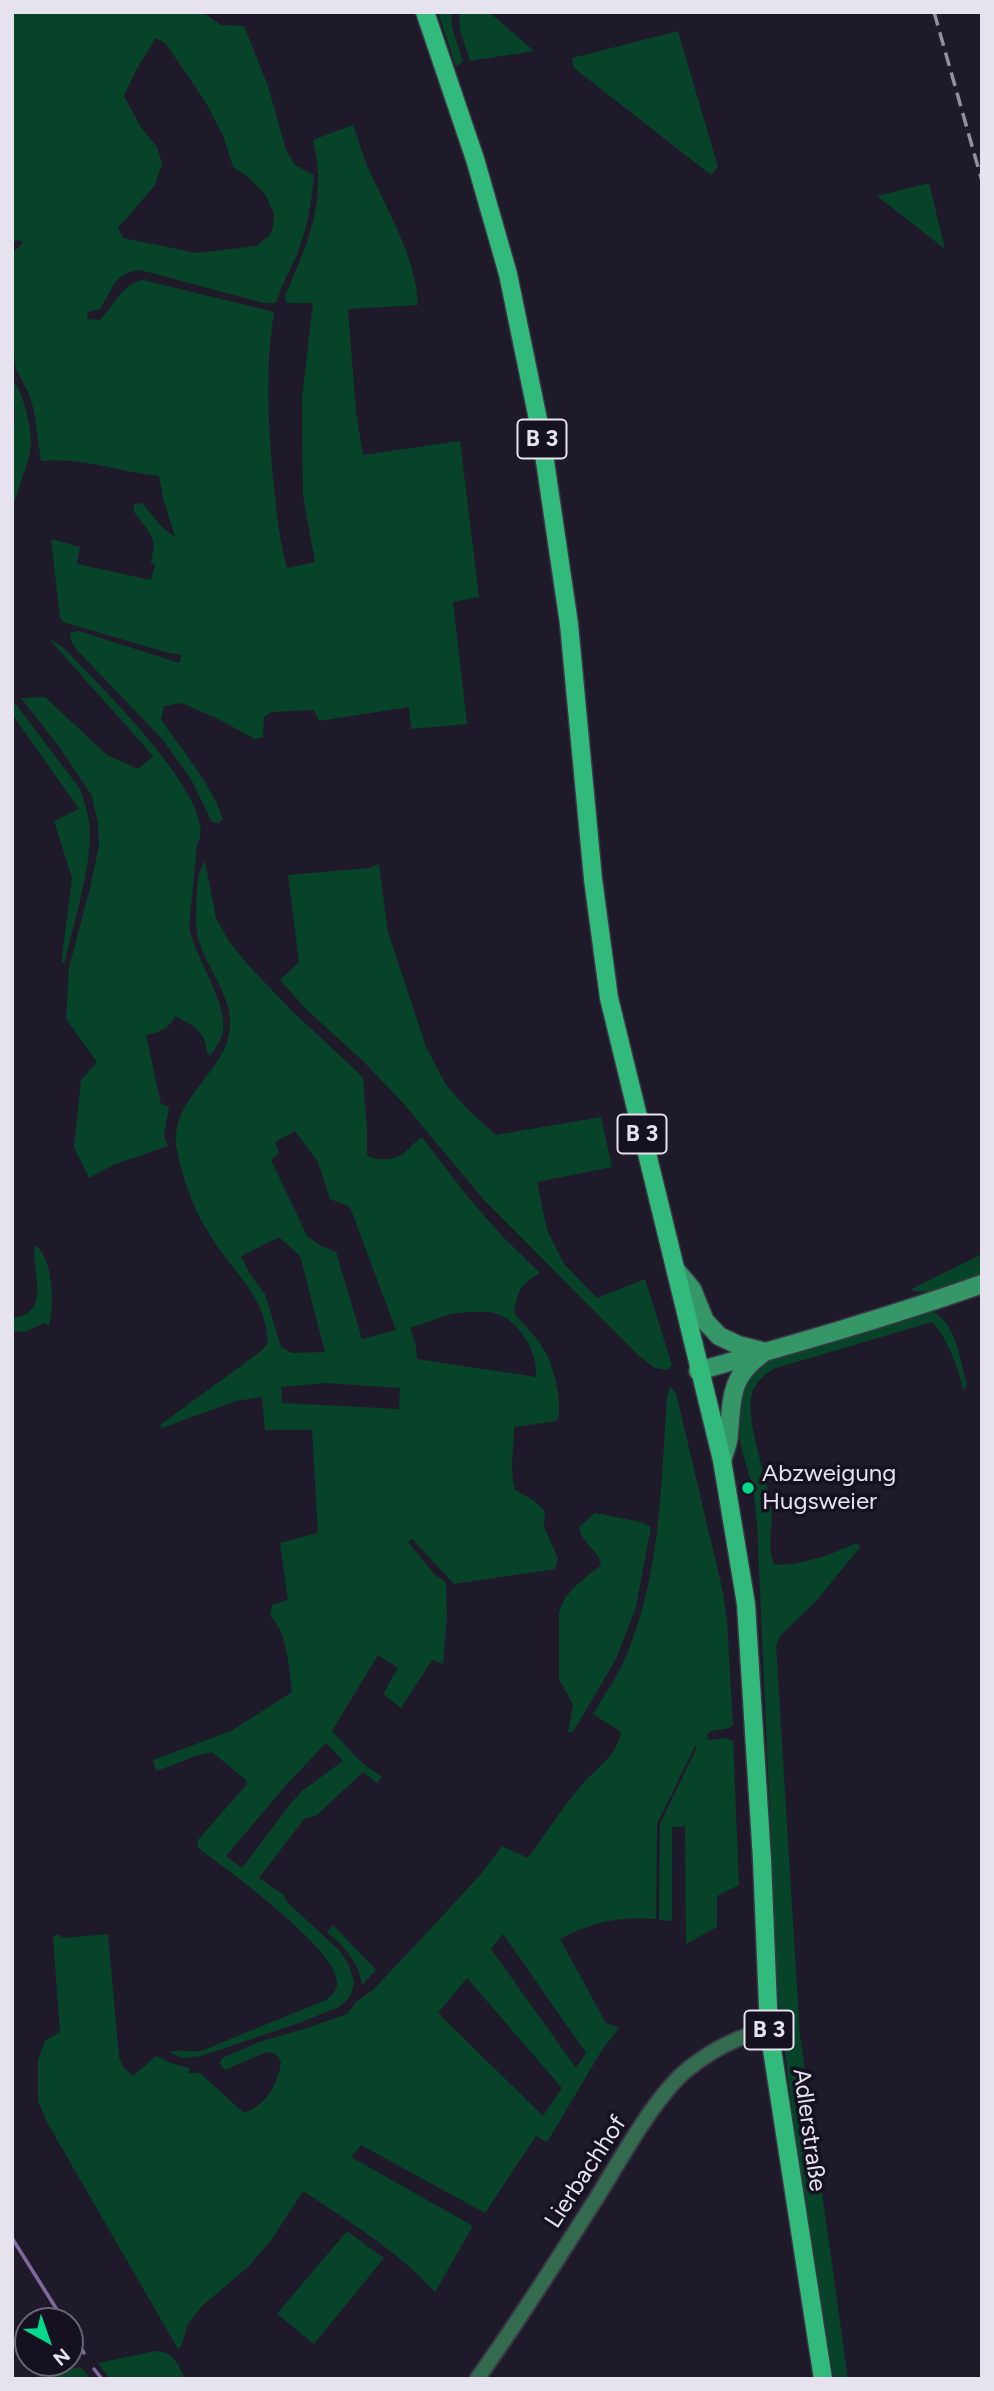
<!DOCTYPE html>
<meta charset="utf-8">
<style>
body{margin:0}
#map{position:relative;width:994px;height:2391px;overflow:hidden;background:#1f1a2a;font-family:Figtree,sans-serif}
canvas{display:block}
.frame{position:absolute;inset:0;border:14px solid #e6e3ee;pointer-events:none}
.north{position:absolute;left:14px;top:2307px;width:70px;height:70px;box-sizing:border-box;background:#161120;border:2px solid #696572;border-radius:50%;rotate:140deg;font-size:19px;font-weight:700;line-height:28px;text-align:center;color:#e6e3ee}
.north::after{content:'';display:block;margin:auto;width:24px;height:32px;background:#03d98b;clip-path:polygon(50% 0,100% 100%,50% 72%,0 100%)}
</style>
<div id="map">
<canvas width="994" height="2391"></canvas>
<div class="frame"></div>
<div class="north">N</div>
</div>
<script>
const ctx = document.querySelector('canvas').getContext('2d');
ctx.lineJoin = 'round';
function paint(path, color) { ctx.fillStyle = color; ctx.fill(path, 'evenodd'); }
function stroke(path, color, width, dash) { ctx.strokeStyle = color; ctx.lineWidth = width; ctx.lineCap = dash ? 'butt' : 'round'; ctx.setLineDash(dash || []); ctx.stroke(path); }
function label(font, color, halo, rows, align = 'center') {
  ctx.font = font + ' Figtree,sans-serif'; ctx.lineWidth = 7; ctx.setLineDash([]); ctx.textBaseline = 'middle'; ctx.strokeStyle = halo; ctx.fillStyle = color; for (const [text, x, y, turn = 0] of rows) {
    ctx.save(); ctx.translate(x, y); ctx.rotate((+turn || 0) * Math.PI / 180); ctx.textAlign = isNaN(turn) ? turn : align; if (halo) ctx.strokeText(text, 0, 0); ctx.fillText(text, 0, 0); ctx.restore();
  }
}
const green = new Path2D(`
 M12,12H202L221,25L244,26L268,86L286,150L295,165L314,175C312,200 307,228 298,252C291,269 281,285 276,303H264L140,270C112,274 114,289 100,309L88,312L87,319L100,320C115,305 121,284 143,280L274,312C265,368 268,422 273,478C276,508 279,539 287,568L315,562L303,495L302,398L313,303H290L286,302L285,296C308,243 328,199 313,140L353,125C359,141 363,157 370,172C389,214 416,258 418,305L348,309L356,412L363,455L460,441L479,597L453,602L467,724L411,729L409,707L319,721L314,710L271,712L264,717L263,737L255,739L218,719L182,703L164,706L161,719C183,752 210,782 223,819L219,823L212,822L191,779L163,740L76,649L70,639L71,632L79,631L179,663L182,655L165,652L63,622L60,617L51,539L80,547L77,564L151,580L155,564L151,563C151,557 154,551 154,545C153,533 139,520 133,510L135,504L142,503L162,527L175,537L163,498L159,476C119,472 82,457 41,461L34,411L29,394L16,369L12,341V253L23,243L20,240L12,242ZM156,38L166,44L205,101L224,138L233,167L248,177L265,194L274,214L273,228L269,236L256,246L197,253L123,238L118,228L155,185L162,163L157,147L140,126L124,96L136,70Z
 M438,12H451L452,27L463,62L456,66Z
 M459,12H489L534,51L470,61L460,30Z
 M678,31L718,167L711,175L574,68L572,58Z
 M929,183L945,249L877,196Z
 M12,380C24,390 34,437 30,453C25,472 17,491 12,510V438L15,416Z
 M50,640L62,646C90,676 225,805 197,845L189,927C195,958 228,1003 223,1032C221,1041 215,1049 210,1056L207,1053C206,1030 193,1026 175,1016C170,1028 159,1033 146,1035L161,1104L169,1107L164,1135L168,1146L113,1165L89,1178L74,1147L81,1080L97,1062L66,1019L69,968L90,888L99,846L98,824L92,796L60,748L21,698L45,697L107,755L138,769L153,756Z
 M12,699L80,789C84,800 87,810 89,821C94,861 74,921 65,961L61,964L72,878L54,821L79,809L12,714Z
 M205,861L216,918L228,940L248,965L293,1012L363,1077L367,1130V1155C374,1161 391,1160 400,1156C406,1153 414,1142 422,1137L467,1196L502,1236L540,1273C520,1285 518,1289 514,1313C526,1327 540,1340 548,1357C554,1371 564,1408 557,1421L514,1427C514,1448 509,1470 515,1490L533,1500L545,1511L544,1527L558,1558L555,1569L454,1584L412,1539L408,1542L435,1575L446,1582L447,1617L443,1664L432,1660L401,1708L383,1694L398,1668L378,1655L332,1731L362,1763L382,1777L377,1783L363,1772L317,1815L304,1819L259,1878L284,1895L287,1902L340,1951L349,1965L354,1982L352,1992L348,1999L339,2007L299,2023L201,2056L183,2058L169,2052C178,2049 190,2052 201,2051L326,2000C332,1995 337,1991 337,1983C339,1950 225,1868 198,1848V1840L247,1784L246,1780L212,1752C193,1755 175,1765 156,1771L153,1760L231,1731L292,1692C289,1669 288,1632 270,1616L272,1605L288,1600L280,1543L318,1533L312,1430H265L262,1397L236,1401L162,1428L160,1425L261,1351L268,1343C265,1296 239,1279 215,1243C196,1215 183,1183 177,1150C167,1097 231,1072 230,1022C230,995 208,969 200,944C194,929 196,912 197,896C197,885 198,870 205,861ZM295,1131L318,1162L330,1199L350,1207L396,1330L362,1339L336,1252L321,1246L307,1236L271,1160L279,1153L275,1142ZM279,1237L300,1256L325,1352L292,1353L281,1347L265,1294L249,1273L241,1256ZM469,1312C478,1312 489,1311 497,1314C521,1322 538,1354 536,1377L417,1359L416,1346L410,1328L451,1314ZM327,1383L400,1388L399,1409L282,1403L281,1387ZM326,1743L343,1761L302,1791L291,1803L242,1868L226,1856L286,1785Z
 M379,864L388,932L426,1047L446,1085L469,1111L496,1135L601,1117L612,1167L537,1182L547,1230L564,1264L597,1298L645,1279L672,1365L668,1370L655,1368L639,1356L484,1200L404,1104L363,1061L307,1010L280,980L299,962L288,875L369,868Z
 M35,1245C53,1258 55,1305 49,1326L44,1323L24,1332L12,1331V1318C54,1314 30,1269 35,1245Z
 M982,1254V1274C965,1281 927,1299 911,1289Z
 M927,1310C956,1316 960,1361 967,1385L963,1391C960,1371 946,1335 932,1322L773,1369C765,1374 755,1383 752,1393C744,1418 767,1477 771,1505C774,1525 766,1546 774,1564C793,1568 838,1553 855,1543L861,1546L817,1600L780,1636L776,1646L800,2035L848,2379H834L803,2198L778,1997L757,1523C755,1510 755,1497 752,1485C739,1435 719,1394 770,1358Z
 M671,1387L676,1393L722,1588L727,1621L733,1725C726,1732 714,1727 707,1734L708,1740L725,1738L733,1741L739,1885L717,1896V1927L686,1944L685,1826L672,1827V1921L659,1920L660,1824L697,1747L695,1746L657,1824L656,1919C621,1916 591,1922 560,1939L606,2023L619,2028L602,2050L547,2142L536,2136L485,2213L361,2145L351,2157L473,2226L435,2292C398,2251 348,2221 303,2191L272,2239L248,2267L202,2306L188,2324L182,2344L178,2349L48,2124L38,2101V2060L45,2041L60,2032L53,1937L57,1934L64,1938L108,1934L119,2057L123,2067L133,2076L156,2056L173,2064L189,2068V2073H200L244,2113C266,2105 278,2085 281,2062L276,2054L266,2052L225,2070L220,2064L222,2058L259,2042L304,2029L347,2014L357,2001L373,1990L434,1925L481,1874L502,1846L528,1858C545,1835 561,1809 580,1787C595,1768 617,1757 621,1732L593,1714C603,1697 615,1680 623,1663C661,1579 661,1485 667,1395ZM503,1934L586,2053L576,2068L491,1949ZM467,1978L562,2088L543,2116L438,2013Z
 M595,1513L641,1522L651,1527L636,1607L616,1659L573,1732H568L573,1705L559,1679V1615C562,1592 585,1579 601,1565C599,1549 582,1545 579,1527Z
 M333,1925L376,1970L362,1985C359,1962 344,1946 327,1932Z
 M347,2231L384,2258L314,2344L277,2314Z
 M156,2351C174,2351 177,2365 186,2379H110L98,2363Z
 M81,2367L91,2379H25Z`);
const stream = new Path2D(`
 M12,2238L64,2321
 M70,2330L84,2353
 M94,2369L102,2379`);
const street = new Path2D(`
 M477,2379C521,2318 561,2254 601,2191C623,2155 656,2095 688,2069C712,2050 740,2035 769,2030`);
const secondary = new Path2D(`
 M676,1270L692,1289L705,1321L719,1336L738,1345L762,1351
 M698,1371C794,1344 889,1317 982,1284
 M722,1460C725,1452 729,1442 729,1433C732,1397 730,1377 762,1354`);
const primary = new Path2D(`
 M425,12L475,159L508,274L541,434L569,624L593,879L609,998L722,1460L746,1604L762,1860L769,2030L823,2379`);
const rail = new Path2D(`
 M934,12L982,181`);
const markers = [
 [748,1488,7,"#03d98b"]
];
const shields = [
 [542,439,49],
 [642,1134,49],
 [769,2030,49]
];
const shieldNames = [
 ["B 3",542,439],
 ["B 3",642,1134],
 ["B 3",769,2030]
];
const poiNames = [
 ["Abzweigung",762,1474],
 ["Hugsweier",762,1502]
];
const streetNames = [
 ["Adlerstraße",809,2130,82],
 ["Lierbachhof",586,2172,-57]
];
paint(green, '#064329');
stroke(stream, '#7e6a9d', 3.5);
stroke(street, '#3b3645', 18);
stroke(secondary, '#3b3645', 21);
stroke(primary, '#3b3645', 21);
stroke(street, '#326b4d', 14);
stroke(secondary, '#359768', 18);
stroke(primary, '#32ba7c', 18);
stroke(rail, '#93909d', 3.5, [14, 7]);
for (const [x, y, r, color] of markers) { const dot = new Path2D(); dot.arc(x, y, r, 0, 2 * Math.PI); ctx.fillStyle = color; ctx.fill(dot); stroke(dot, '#161120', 2.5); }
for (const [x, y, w] of shields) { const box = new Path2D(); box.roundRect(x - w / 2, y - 19.5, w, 39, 5); ctx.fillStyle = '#161120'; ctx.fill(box); stroke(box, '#e6e3ee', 2); }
label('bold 23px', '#e6e3ee', null, shieldNames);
label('24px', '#e6e3ee', '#161120', poiNames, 'left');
label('24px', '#e6e3ee', '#161120', streetNames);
</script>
